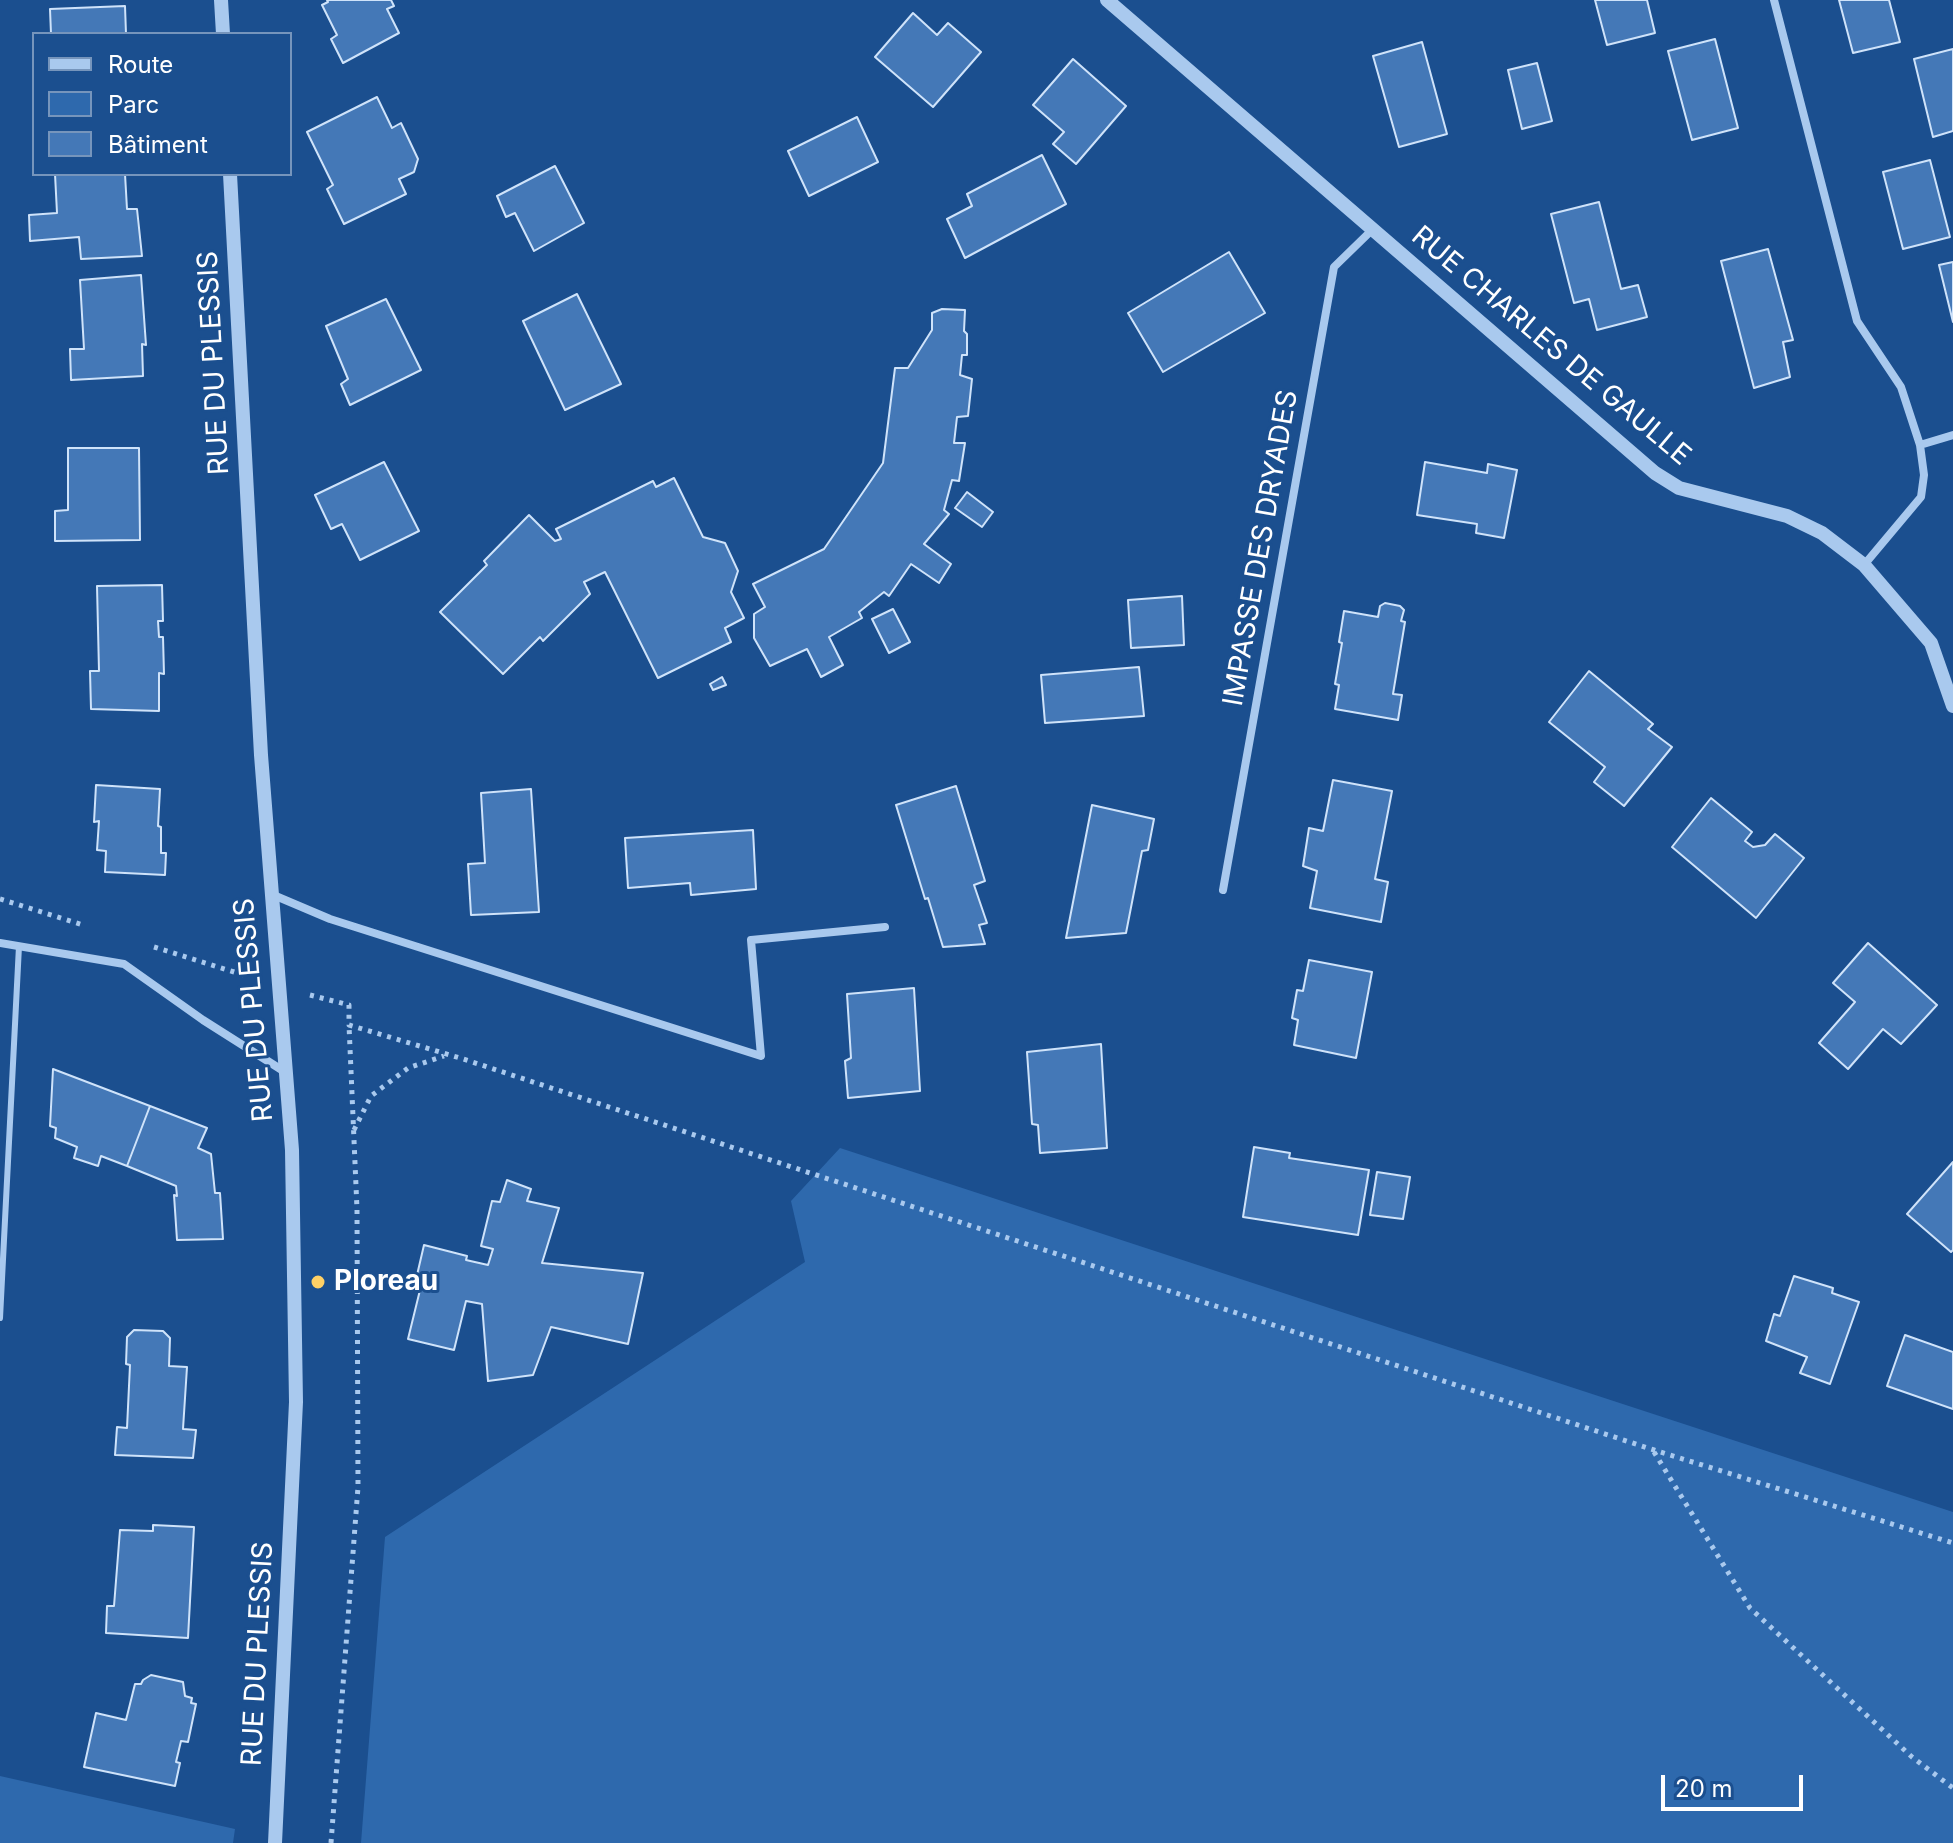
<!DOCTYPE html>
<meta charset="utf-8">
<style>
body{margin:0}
#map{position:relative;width:1953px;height:1843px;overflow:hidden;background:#1b4f8f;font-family:Inter,sans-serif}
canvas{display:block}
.legend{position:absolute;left:32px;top:32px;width:260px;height:144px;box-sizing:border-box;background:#1b4f8f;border:2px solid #7695bc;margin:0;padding:10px 14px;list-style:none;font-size:24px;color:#fff}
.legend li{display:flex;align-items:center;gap:16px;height:40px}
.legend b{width:40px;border:2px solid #7695bc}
.scale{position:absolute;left:1661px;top:1775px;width:142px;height:36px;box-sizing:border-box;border:4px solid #fff;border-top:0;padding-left:10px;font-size:24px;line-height:28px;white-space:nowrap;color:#fff;-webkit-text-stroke:6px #1b4f8f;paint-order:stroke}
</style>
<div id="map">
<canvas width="1953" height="1843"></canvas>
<ul class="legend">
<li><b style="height:10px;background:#a9c9ee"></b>Route</li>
<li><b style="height:22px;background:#2e69ad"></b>Parc</li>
<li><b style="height:22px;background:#4478b7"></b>Bâtiment</li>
</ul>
<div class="scale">20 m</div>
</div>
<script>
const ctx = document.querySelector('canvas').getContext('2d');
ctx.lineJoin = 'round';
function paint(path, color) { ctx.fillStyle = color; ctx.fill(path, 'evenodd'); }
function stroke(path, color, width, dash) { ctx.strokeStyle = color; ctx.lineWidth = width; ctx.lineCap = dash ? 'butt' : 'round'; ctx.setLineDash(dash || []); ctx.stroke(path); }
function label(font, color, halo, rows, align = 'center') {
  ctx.font = font + ' Inter,sans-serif'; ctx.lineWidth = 6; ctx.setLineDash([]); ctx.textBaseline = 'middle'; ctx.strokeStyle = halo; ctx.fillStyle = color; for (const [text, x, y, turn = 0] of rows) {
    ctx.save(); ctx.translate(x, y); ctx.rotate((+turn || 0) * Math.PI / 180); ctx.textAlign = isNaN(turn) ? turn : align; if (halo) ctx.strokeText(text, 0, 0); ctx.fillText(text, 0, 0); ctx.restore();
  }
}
const green = new Path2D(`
 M840,1148L1953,1512V1843H361L385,1537L805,1262L791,1201Z
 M0,1776L235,1829L233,1843H0Z`);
const building = new Path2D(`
 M327,0H391L394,6L387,9L399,33L343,63L331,39L337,35L322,5L328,2Z
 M1595,0H1647L1655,33L1607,45Z
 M1839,0H1889L1900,42L1853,53Z
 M125,6L126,34H51L50,9Z
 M913,13L937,35L948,23L981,52L933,107L875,57Z
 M1715,39L1738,128L1692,140L1668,51Z
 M1422,42L1447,134L1399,147L1373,56Z
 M1953,49V131L1933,137L1914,59Z
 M1073,59L1126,106L1076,164L1053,144L1064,132L1033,105Z
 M1537,63L1552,121L1522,129L1508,70Z
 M377,97L392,128L401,123L418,159L414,172L399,179L406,194L344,224L327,189L333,185L307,132Z
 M857,117L878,162L809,196L788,151Z
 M1042,155L1066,204L965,258L947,219L972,206L967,194Z
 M1930,160L1950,237L1903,249L1883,172Z
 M555,166L584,223L534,251L515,213L506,217L497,196Z
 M55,174H125L127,209H137L142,256L81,259L79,237L30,241L29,215L57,213Z
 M1599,202L1621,289L1638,285L1647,317L1597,330L1589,299L1574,303L1551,214Z
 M1768,249L1793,340L1783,342L1790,377L1754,388L1721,261Z
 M1229,252L1265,313L1163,372L1128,313Z
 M1953,262V322L1939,265Z
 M141,275L146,345L142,344L143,376L71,380L70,349H84L80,280Z
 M577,294L621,384L565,410L523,321Z
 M386,299L421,370L350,405L341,384L348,379L326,326Z
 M942,309L965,310L964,331L967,334V355H962L960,375L972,379L968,416L957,417L954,443H965L959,481L952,480L944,510L949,514L924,544L951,564L939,583L911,564L889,596L884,592L859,612L862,618L829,637L843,665L821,677L807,649L770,666L754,638V614L765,607L753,584L824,549L883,463L895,368H908L932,330V313Z
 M68,448H139L140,540L55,541V511L68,510Z
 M384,462L419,531L360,560L342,524L331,529L315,495Z
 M1425,462L1487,473L1488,464L1517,470L1504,538L1476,533L1477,524L1417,515Z
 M674,478L703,537L725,543L738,571L731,592L744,618L725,628L731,642L658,678L605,572L584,582L590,594L543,641L540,637L503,674L440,612L487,565L484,561L529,515L555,541L561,539L556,529L653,481L656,487Z
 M967,492L993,512L982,527L955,508Z
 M162,585L163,621H158L159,637H163L164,674L159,673V711L91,709L90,671H99L97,586Z
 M1182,596L1184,645L1131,648L1128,600Z
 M1385,603L1400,606L1404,610L1401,621L1405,622L1393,694L1402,695L1398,720L1335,709L1339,685L1335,684L1342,643L1339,642L1344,611L1378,617L1380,606Z
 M893,609L910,642L889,653L872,619Z
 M1139,667L1144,716L1045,723L1041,675Z
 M1589,671L1653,724L1648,729L1672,747L1624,806L1594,782L1605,767L1549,722Z
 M722,677L726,685L713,690L710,684Z
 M1333,780L1392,791L1375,879L1388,882L1381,922L1310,908L1317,871L1303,866L1309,828L1323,831Z
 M96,785L160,789L158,826L161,827V853H166L165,875L105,872L106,851L97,850L99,821L94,822Z
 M956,786L985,881L974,885L987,923L979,925L985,944L943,947L928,898L925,899L896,805Z
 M531,789L539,912L471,915L468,864L485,863L481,793Z
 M1711,798L1752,832L1745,841L1753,847L1765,845L1775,834L1804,858L1756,918L1672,847Z
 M1092,805L1154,819L1148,850L1142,851L1126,933L1066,938Z
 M753,830L756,889L691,895L690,883L628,888L625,838Z
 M1868,943L1937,1005L1901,1044L1883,1029L1848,1069L1819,1043L1855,1002L1833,983Z
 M1309,960L1372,972L1356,1058L1294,1045L1298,1020L1292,1018L1297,990L1303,991Z
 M914,988L920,1091L848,1098L845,1061L851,1058L847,994Z
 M1101,1044L1107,1148L1040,1153L1038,1125L1032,1124L1027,1052Z
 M53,1069L150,1106L127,1166L101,1156L98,1166L74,1158L77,1147L55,1138L56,1128L50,1126Z
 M150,1106L207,1128L198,1148L211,1154L215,1193H220L223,1239L177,1240L174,1195L177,1196L176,1186L127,1166Z
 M1254,1147L1290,1153L1289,1158L1369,1170L1358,1235L1243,1217Z
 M1953,1162V1250L1951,1252L1907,1214Z
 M1377,1172L1410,1177L1403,1219L1370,1215Z
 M507,1180L531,1189L527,1201L559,1208L542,1263L643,1273L628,1344L551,1327L533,1375L488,1381L482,1304L466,1301L454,1350L408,1339L420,1290L414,1288L424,1245L467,1256L466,1260L488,1265L493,1249L481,1246L492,1201L500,1202Z
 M1794,1276L1833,1288L1832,1293L1859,1302L1830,1384L1800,1373L1807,1357L1766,1341L1774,1314L1780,1316Z
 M134,1330L163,1331L170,1338L169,1366L187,1367L183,1429L196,1430L193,1458L115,1455L117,1427L127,1428L130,1365L126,1364L127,1337Z
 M1905,1335L1953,1352V1409L1887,1386Z
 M153,1525L194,1527L188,1638L106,1633L107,1606H114L120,1530L153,1531Z
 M151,1675L183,1682L185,1696L192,1698L191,1703L196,1704L188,1742L181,1741L176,1762L180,1763L175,1786L84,1767L96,1713L126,1720L135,1684H141L143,1680Z`);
const path = new Path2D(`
 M0,899L83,925
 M154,947L247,976
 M310,995L349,1005V1025L460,1058L1654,1450L1953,1543
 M354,1130L371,1096L408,1068L444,1056
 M1654,1452L1750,1608L1912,1757L1953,1788
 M331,1843L358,1487L357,1209L349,1025`);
const service = new Path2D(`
 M0,1318L19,946`);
const minor = new Path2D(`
 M1774,0L1857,321L1901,387L1920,445L1924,475L1921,497L1864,565
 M1920,445L1953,435
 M1223,890L1334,267L1373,229
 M271,894L330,919L761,1056L751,940L885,927
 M0,943L124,964L203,1020L285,1072`);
const tertiary = new Path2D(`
 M221,0L223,34
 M1107,0L1655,473L1679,488L1787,516L1822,533L1864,565L1931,643L1953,706
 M230,174L261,755L292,1150L296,1402L275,1843`);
const markers = [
 [318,1282,8,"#ffd166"]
];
const streetNames = [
 ["RUE CHARLES DE GAULLE",1551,346,40],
 ["RUE DU PLESSIS",214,363,-93],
 ["IMPASSE DES DRYADES",1261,548,-80],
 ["RUE DU PLESSIS",254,1010,-95],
 ["RUE DU PLESSIS",258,1654,-87]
];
const poiNames = [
 ["Ploreau",334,1282]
];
paint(green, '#2e69ad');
paint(building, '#4478b7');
stroke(building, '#cfe3fa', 2);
stroke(path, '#a9c9ee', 5, [4, 6]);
stroke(service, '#a9c9ee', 6);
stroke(minor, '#a9c9ee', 8);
stroke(tertiary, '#a9c9ee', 14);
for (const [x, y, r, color] of markers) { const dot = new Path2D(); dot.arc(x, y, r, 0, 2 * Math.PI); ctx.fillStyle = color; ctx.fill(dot); stroke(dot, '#1b4f8f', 3); }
label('28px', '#fff', '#1b4f8f', streetNames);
label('bold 28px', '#fff', '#1b4f8f', poiNames, 'left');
</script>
